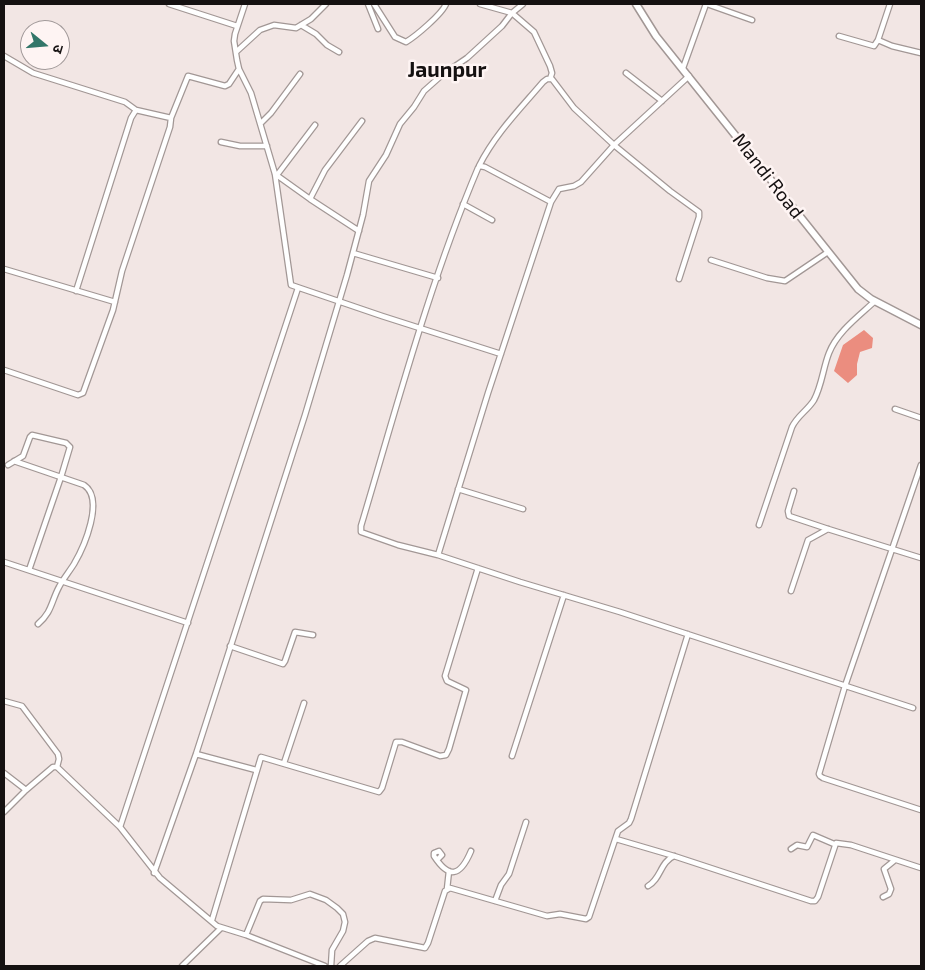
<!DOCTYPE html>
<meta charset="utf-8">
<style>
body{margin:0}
#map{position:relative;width:925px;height:970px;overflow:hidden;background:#f2e6e4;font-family:"Exo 2","Noto Sans Devanagari",sans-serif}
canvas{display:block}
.frame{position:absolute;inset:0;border:5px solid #151111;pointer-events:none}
.north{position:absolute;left:20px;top:20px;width:50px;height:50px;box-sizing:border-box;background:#fef4f3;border:1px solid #a19999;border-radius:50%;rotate:107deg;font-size:14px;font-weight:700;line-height:20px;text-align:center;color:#151111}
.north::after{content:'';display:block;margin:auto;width:18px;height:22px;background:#327669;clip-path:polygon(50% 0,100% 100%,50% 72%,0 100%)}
</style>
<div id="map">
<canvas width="925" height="970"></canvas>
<div class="frame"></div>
<div class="north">उ</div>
</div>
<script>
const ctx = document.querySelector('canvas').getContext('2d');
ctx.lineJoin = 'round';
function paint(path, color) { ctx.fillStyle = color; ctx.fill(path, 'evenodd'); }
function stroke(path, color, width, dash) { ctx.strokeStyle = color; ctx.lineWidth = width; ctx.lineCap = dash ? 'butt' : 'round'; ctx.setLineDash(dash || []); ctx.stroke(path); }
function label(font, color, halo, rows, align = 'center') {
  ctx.font = font + ' "Exo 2",sans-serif'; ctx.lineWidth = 5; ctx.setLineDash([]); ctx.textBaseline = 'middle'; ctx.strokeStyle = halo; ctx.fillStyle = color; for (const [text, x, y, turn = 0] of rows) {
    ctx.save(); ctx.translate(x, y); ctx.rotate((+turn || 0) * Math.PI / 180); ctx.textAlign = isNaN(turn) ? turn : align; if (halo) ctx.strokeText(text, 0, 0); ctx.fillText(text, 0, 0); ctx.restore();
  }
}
const water = new Path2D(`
 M864,330L873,338L872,348L860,352L857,364V375L848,383L834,371L843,345Z`);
const street = new Path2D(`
 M169,4L237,26
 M245,4L235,34L234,41L237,60L239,69L251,93L275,174L291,285L382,316L501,354
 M368,4L378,29
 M374,4L395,37L406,42C416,36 442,14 446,4
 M480,4L512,13L534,32L550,66L552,73L550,79
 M707,4L752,20
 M890,4L878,40L892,46L921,53
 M301,25L316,34L327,45L339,52
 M839,36L874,46L878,40
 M236,52L260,30L274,25L296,28L311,19L326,4
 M4,56L33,73L125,102L136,110L171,118L188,76L225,86L229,84L239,69
 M683,68L706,4
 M626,73L662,101
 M261,123L271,113L300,74
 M221,142L240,146H267
 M479,166C495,134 520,109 543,82L547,79H552L574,108L614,145L670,191L699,212V217L679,279
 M275,174L310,199L359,231
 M277,175L315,125
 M310,199L325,170L362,121
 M551,202L485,167L480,166L478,168C429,284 397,406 361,526V532L398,545L438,555L520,582L620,612L913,708
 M463,204L492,220
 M353,253L438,278
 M711,260L767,278L785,281L828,252
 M4,269L115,302
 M76,291L131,118L136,110
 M4,370L78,395L83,393L113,310L122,271L170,127L171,118
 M895,409L921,418
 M14,461L84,485C105,499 84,547 74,564C69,572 63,579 59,587C51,602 52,612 38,624
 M8,465L23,456L30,437L32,435L66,443L70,447L61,477L29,570
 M921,465L845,686L819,774L820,776L823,778L921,810
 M458,489L523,509
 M794,491L788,511L789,516L828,529L921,558
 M759,525L792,427C797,416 808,410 814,400C822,385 823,368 829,353C837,332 859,316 875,301
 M438,555L488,393L551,202L559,189L574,186L581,182L614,145L689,76
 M4,562L188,623
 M791,591L808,540L828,529
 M230,646L283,664L285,661L295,632L313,635
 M4,701L22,706L58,754L59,759L57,767
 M196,754L256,770
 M512,756L564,595
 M284,763L304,703
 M4,773L26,790
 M4,812L26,790L53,767H57L120,827L160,878L217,926L246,935L325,966
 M120,827L298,288
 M616,839L674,856L811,901H815L818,897L836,843L851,845L921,868
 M791,849L797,845L807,847L813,835L834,844
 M437,860L442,855L439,851L434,853V856C449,879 460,877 471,851
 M154,873L196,754L305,415L347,275L363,215L369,181L386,155L400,124L414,107L424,91L442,75L467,58L502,26L512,13L523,4
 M648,886C661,879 660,862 674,856
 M447,889L449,871
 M883,897L889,894L891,889L884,869L895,860
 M495,901L501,885L509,874L526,822
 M212,920L261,757L379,792L382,788L396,742H402L440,756L446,755L449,749L466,690L447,681L445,676L478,568
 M246,935L260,901L263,899L291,900L310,894L326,900L337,908L343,914L345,922L343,931L332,950L331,966
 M182,966L221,928
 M340,966L368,941L375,938L425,948L428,943L445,891L450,888L547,916L560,914L586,919L589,917L618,831L629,823L631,819L688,634`);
const secondary = new Path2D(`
 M636,4L656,36L858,289L871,299L921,325`);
const streetNames = [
 ["Mandi Road",768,176,52]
];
const quarterNames = [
 ["Jaunpur",447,70]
];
paint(water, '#eb8d7f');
stroke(street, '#a29795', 7);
stroke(secondary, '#a29795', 9);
stroke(street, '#fff', 4.5);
stroke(secondary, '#fff', 6);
label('19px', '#151111', '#fef4f3', streetNames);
label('bold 21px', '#151111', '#fef4f3', quarterNames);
</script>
